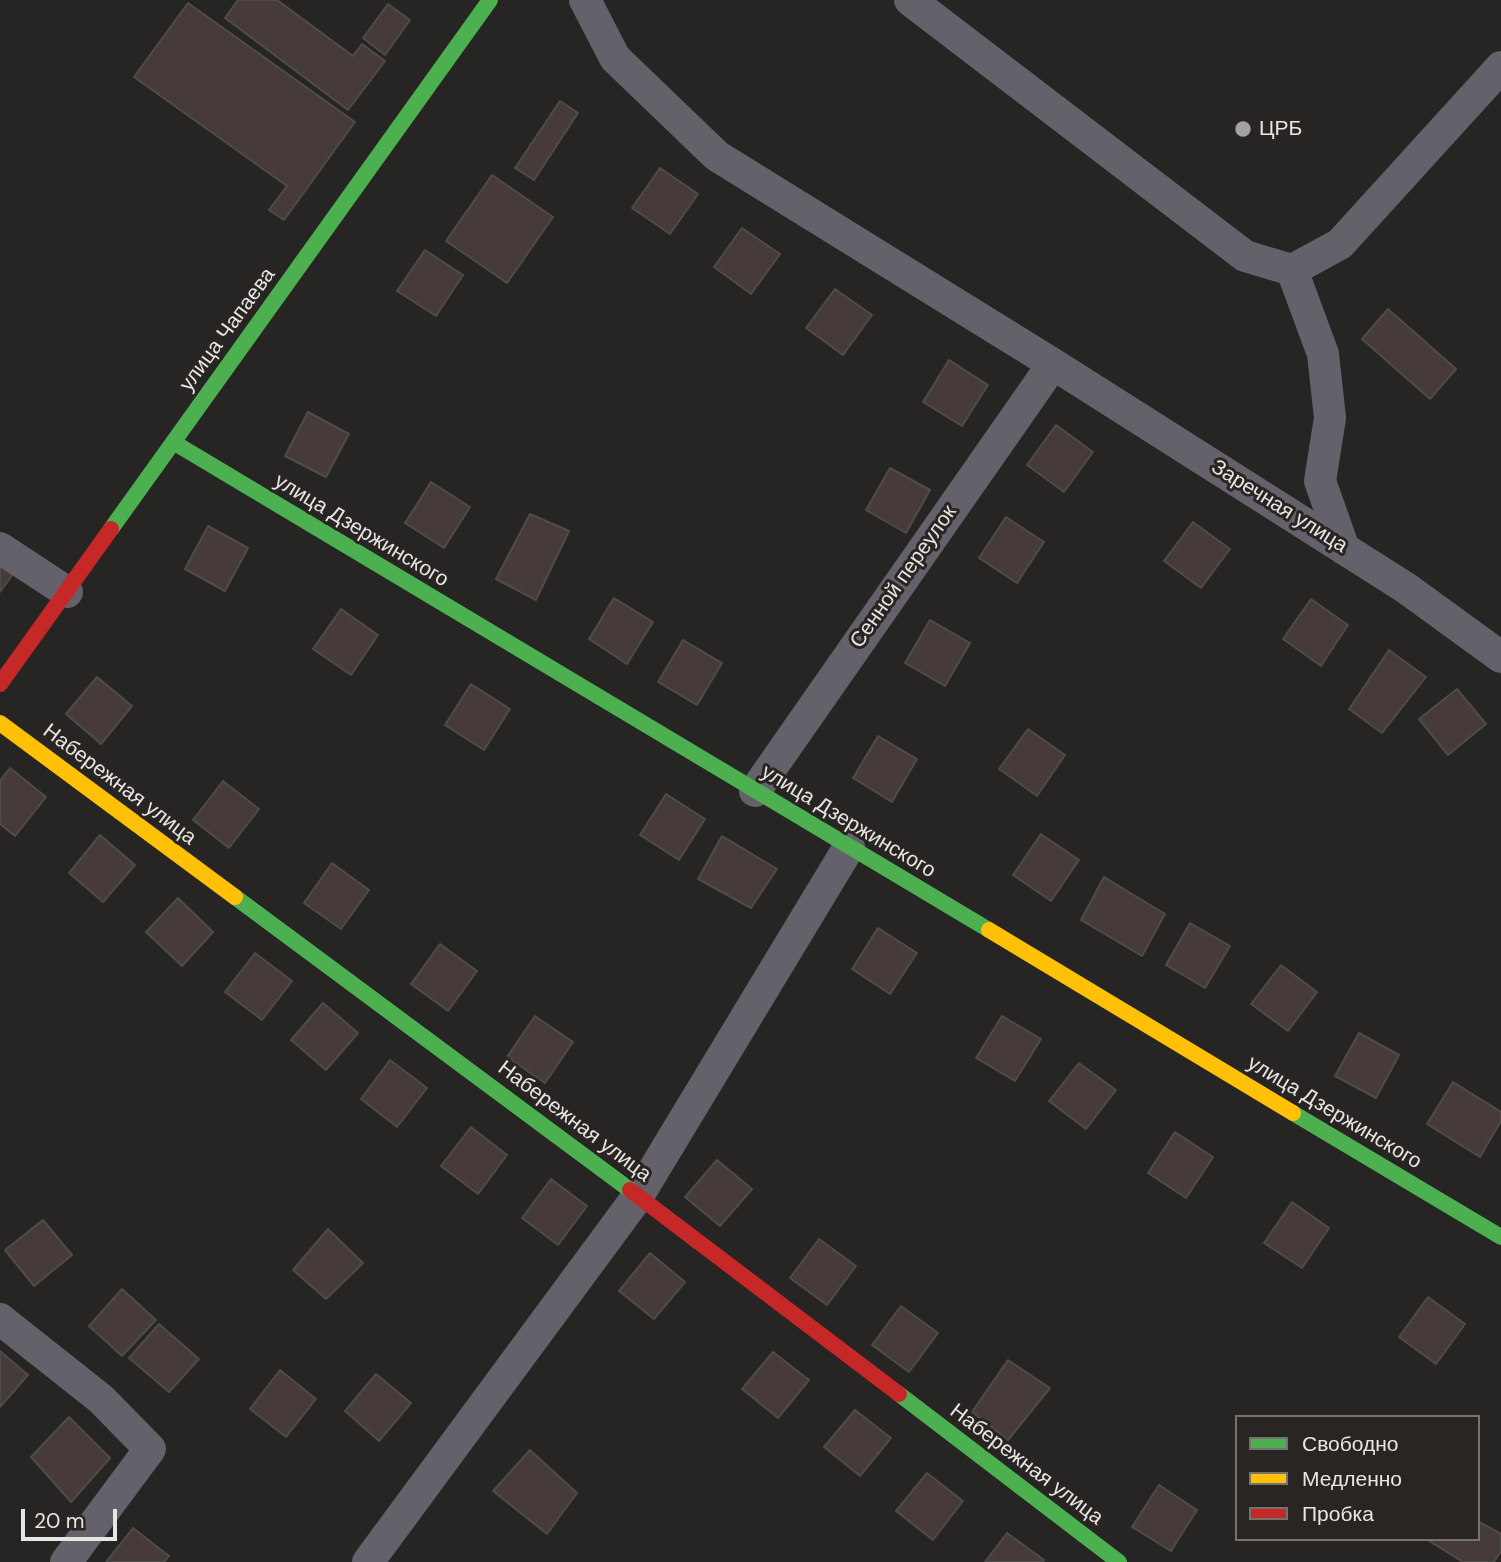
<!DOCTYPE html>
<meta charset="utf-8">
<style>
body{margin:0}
#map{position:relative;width:1501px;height:1562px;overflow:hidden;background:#272523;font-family:"DM Sans",sans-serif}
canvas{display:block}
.legend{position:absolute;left:1235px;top:1415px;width:245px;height:126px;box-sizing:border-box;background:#282522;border:2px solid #757270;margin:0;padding:9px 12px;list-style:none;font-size:21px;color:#e8e6e4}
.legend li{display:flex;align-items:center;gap:14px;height:35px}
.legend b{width:35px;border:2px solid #757270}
.scale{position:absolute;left:21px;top:1509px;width:96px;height:32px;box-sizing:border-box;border:4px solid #e8e6e4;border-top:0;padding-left:9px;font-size:21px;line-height:24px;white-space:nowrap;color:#e8e6e4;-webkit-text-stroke:5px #282522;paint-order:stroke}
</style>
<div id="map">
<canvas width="1501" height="1562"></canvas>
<ul class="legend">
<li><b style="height:9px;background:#4caf50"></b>Свободно</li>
<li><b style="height:9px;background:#ffc107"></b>Медленно</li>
<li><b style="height:9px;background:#c62828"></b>Пробка</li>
</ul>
<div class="scale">20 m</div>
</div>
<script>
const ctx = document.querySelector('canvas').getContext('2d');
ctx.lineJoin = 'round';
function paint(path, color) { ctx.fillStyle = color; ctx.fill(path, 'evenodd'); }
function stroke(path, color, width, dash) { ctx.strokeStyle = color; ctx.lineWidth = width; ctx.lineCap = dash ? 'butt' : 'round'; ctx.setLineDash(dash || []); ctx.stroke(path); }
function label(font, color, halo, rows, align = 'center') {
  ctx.font = font + ' "DM Sans",sans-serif'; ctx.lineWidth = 6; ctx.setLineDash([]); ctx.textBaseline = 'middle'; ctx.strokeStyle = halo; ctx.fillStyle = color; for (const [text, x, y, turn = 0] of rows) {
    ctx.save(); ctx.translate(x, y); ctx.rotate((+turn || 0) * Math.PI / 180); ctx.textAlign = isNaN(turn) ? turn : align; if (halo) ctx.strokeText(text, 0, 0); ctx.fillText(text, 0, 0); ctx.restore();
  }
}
const building = new Path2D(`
 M238,0H277L353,56L362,44L385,61L348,110L225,18Z
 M188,3L355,122L284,220L269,210L287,186L134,77Z
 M388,4L410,20L385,55L363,38Z
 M560,101L578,113L534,180L515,168Z
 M660,168L698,194L670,234L632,208Z
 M492,175L553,217L507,283L446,241Z
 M742,228L780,254L751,294L714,267Z
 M425,250L463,275L436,316L397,291Z
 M835,289L872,315L843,355L806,328Z
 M1388,309L1456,369L1430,399L1362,339Z
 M949,360L988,385L962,426L923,402Z
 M308,412L349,434L326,477L285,456Z
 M1056,425L1093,452L1064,492L1027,465Z
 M890,468L930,490L906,533L866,510Z
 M431,482L470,507L444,548L405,523Z
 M530,514L569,531L536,600L496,579Z
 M1006,517L1044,542L1017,583L979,558Z
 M1193,522L1230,549L1201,588L1164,561Z
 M208,526L248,548L225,591L185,569Z
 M0,565L13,574L0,592Z
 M614,598L653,622L627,664L589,639Z
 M1311,599L1348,625L1321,666L1283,639Z
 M341,609L378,635L351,675L313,649Z
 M930,620L970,643L945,686L905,663Z
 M683,640L722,663L697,705L658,682Z
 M1389,650L1426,677L1382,733L1349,709Z
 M97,677L132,706L101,744L66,714Z
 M471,684L510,709L484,750L445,725Z
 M1457,689L1486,724L1448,755L1419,719Z
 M1028,729L1065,755L1037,796L999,769Z
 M878,736L917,759L892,802L853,778Z
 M10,768L46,797L15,836L0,824V781Z
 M223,781L259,809L229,848L193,820Z
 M666,794L705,819L679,860L640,835Z
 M1041,834L1079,860L1051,901L1013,875Z
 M100,835L135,865L103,902L69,873Z
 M722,836L777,869L751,908L698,879Z
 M332,863L369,890L341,929L304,903Z
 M1104,877L1165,914L1142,956L1081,920Z
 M178,898L213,932L182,966L146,932Z
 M1190,923L1230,946L1205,988L1166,965Z
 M878,928L917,953L890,994L852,969Z
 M440,944L477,971L448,1011L411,984Z
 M255,953L292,981L262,1020L225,992Z
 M1281,965L1317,992L1288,1031L1251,1004Z
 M323,1003L358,1033L326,1070L291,1040Z
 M535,1016L573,1042L545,1083L507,1057Z
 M1002,1016L1041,1039L1015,1081L976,1058Z
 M1359,1033L1399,1055L1376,1098L1335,1076Z
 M390,1060L427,1088L397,1127L361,1099Z
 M1079,1063L1116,1090L1086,1129L1049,1101Z
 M1453,1082L1501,1112V1121L1480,1157L1427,1124Z
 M471,1127L507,1155L478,1194L441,1166Z
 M1175,1132L1213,1157L1186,1198L1148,1173Z
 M717,1160L752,1189L720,1226L685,1197Z
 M551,1179L587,1206L558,1245L522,1218Z
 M1292,1202L1329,1228L1302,1268L1264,1243Z
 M43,1220L72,1255L34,1286L5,1250Z
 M328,1229L363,1263L326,1299L293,1270Z
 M819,1239L856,1266L827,1305L790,1278Z
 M650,1253L685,1282L654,1319L619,1291Z
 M122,1289L156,1320L122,1356L89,1326Z
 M1428,1297L1465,1324L1436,1364L1399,1337Z
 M901,1306L938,1333L909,1372L872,1345Z
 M159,1324L199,1359L169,1392L129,1358Z
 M0,1351L28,1375L0,1407Z
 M773,1352L809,1380L778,1418L742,1389Z
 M1008,1360L1050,1388L1008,1440L972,1412Z
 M280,1370L316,1399L286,1437L250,1409Z
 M376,1374L411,1403L379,1441L345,1411Z
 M855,1410L891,1438L860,1476L824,1447Z
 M69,1417L110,1458L71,1502L31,1457Z
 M530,1450L577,1493L547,1534L493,1491Z
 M927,1473L963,1501L933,1540L896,1511Z
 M1159,1485L1197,1510L1171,1551L1132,1527Z
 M1478,1521L1501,1534V1551L1494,1562H1463L1426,1539H1478Z
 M133,1528L169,1556L164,1562H106Z
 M1007,1533L1044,1560L1043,1562H985Z`);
const street = new Path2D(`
 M585,0L615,58L717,156L1053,364L1406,588L1501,657
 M910,0L1245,256L1292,270L1340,244L1501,67
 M1292,270L1323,354L1330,418L1320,481L1344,549
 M0,548L67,592
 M755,791L1053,364
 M0,1319L101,1399L150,1449L66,1562
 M368,1562L638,1196L849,847`);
const fast = new Path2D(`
 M173,442L989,930
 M111,529L490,0
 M235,897L630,1190
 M1293,1113L1501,1237
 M899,1394L1119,1562`);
const slow = new Path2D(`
 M0,723L235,897
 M989,930L1293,1113`);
const jam = new Path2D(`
 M0,684L111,529
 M630,1190L899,1394`);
const markers = [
 [1243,129,9,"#a4a2a0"]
];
const poiNames = [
 ["ЦРБ",1259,129]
];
const streetNames = [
 ["улица Чапаева",228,330,-54],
 ["Заречная улица",1279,507,32],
 ["улица Дзержинского",361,531,31],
 ["Сенной переулок",904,577,-55],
 ["Набережная улица",119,785,37],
 ["улица Дзержинского",848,822,31],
 ["улица Дзержинского",1334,1113,31],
 ["Набережная улица",574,1122,37],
 ["Набережная улица",1026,1465,37]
];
paint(building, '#473b3a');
stroke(building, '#4e4c4b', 2);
stroke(street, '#65616a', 32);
stroke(fast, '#4caf50', 16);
stroke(slow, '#ffc107', 16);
stroke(jam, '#c62828', 16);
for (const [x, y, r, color] of markers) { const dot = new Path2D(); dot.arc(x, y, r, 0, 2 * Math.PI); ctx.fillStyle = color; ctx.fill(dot); stroke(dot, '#282522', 2.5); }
label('21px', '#e8e6e4', '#282522', poiNames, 'left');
label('21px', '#e8e6e4', '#282522', streetNames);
</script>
